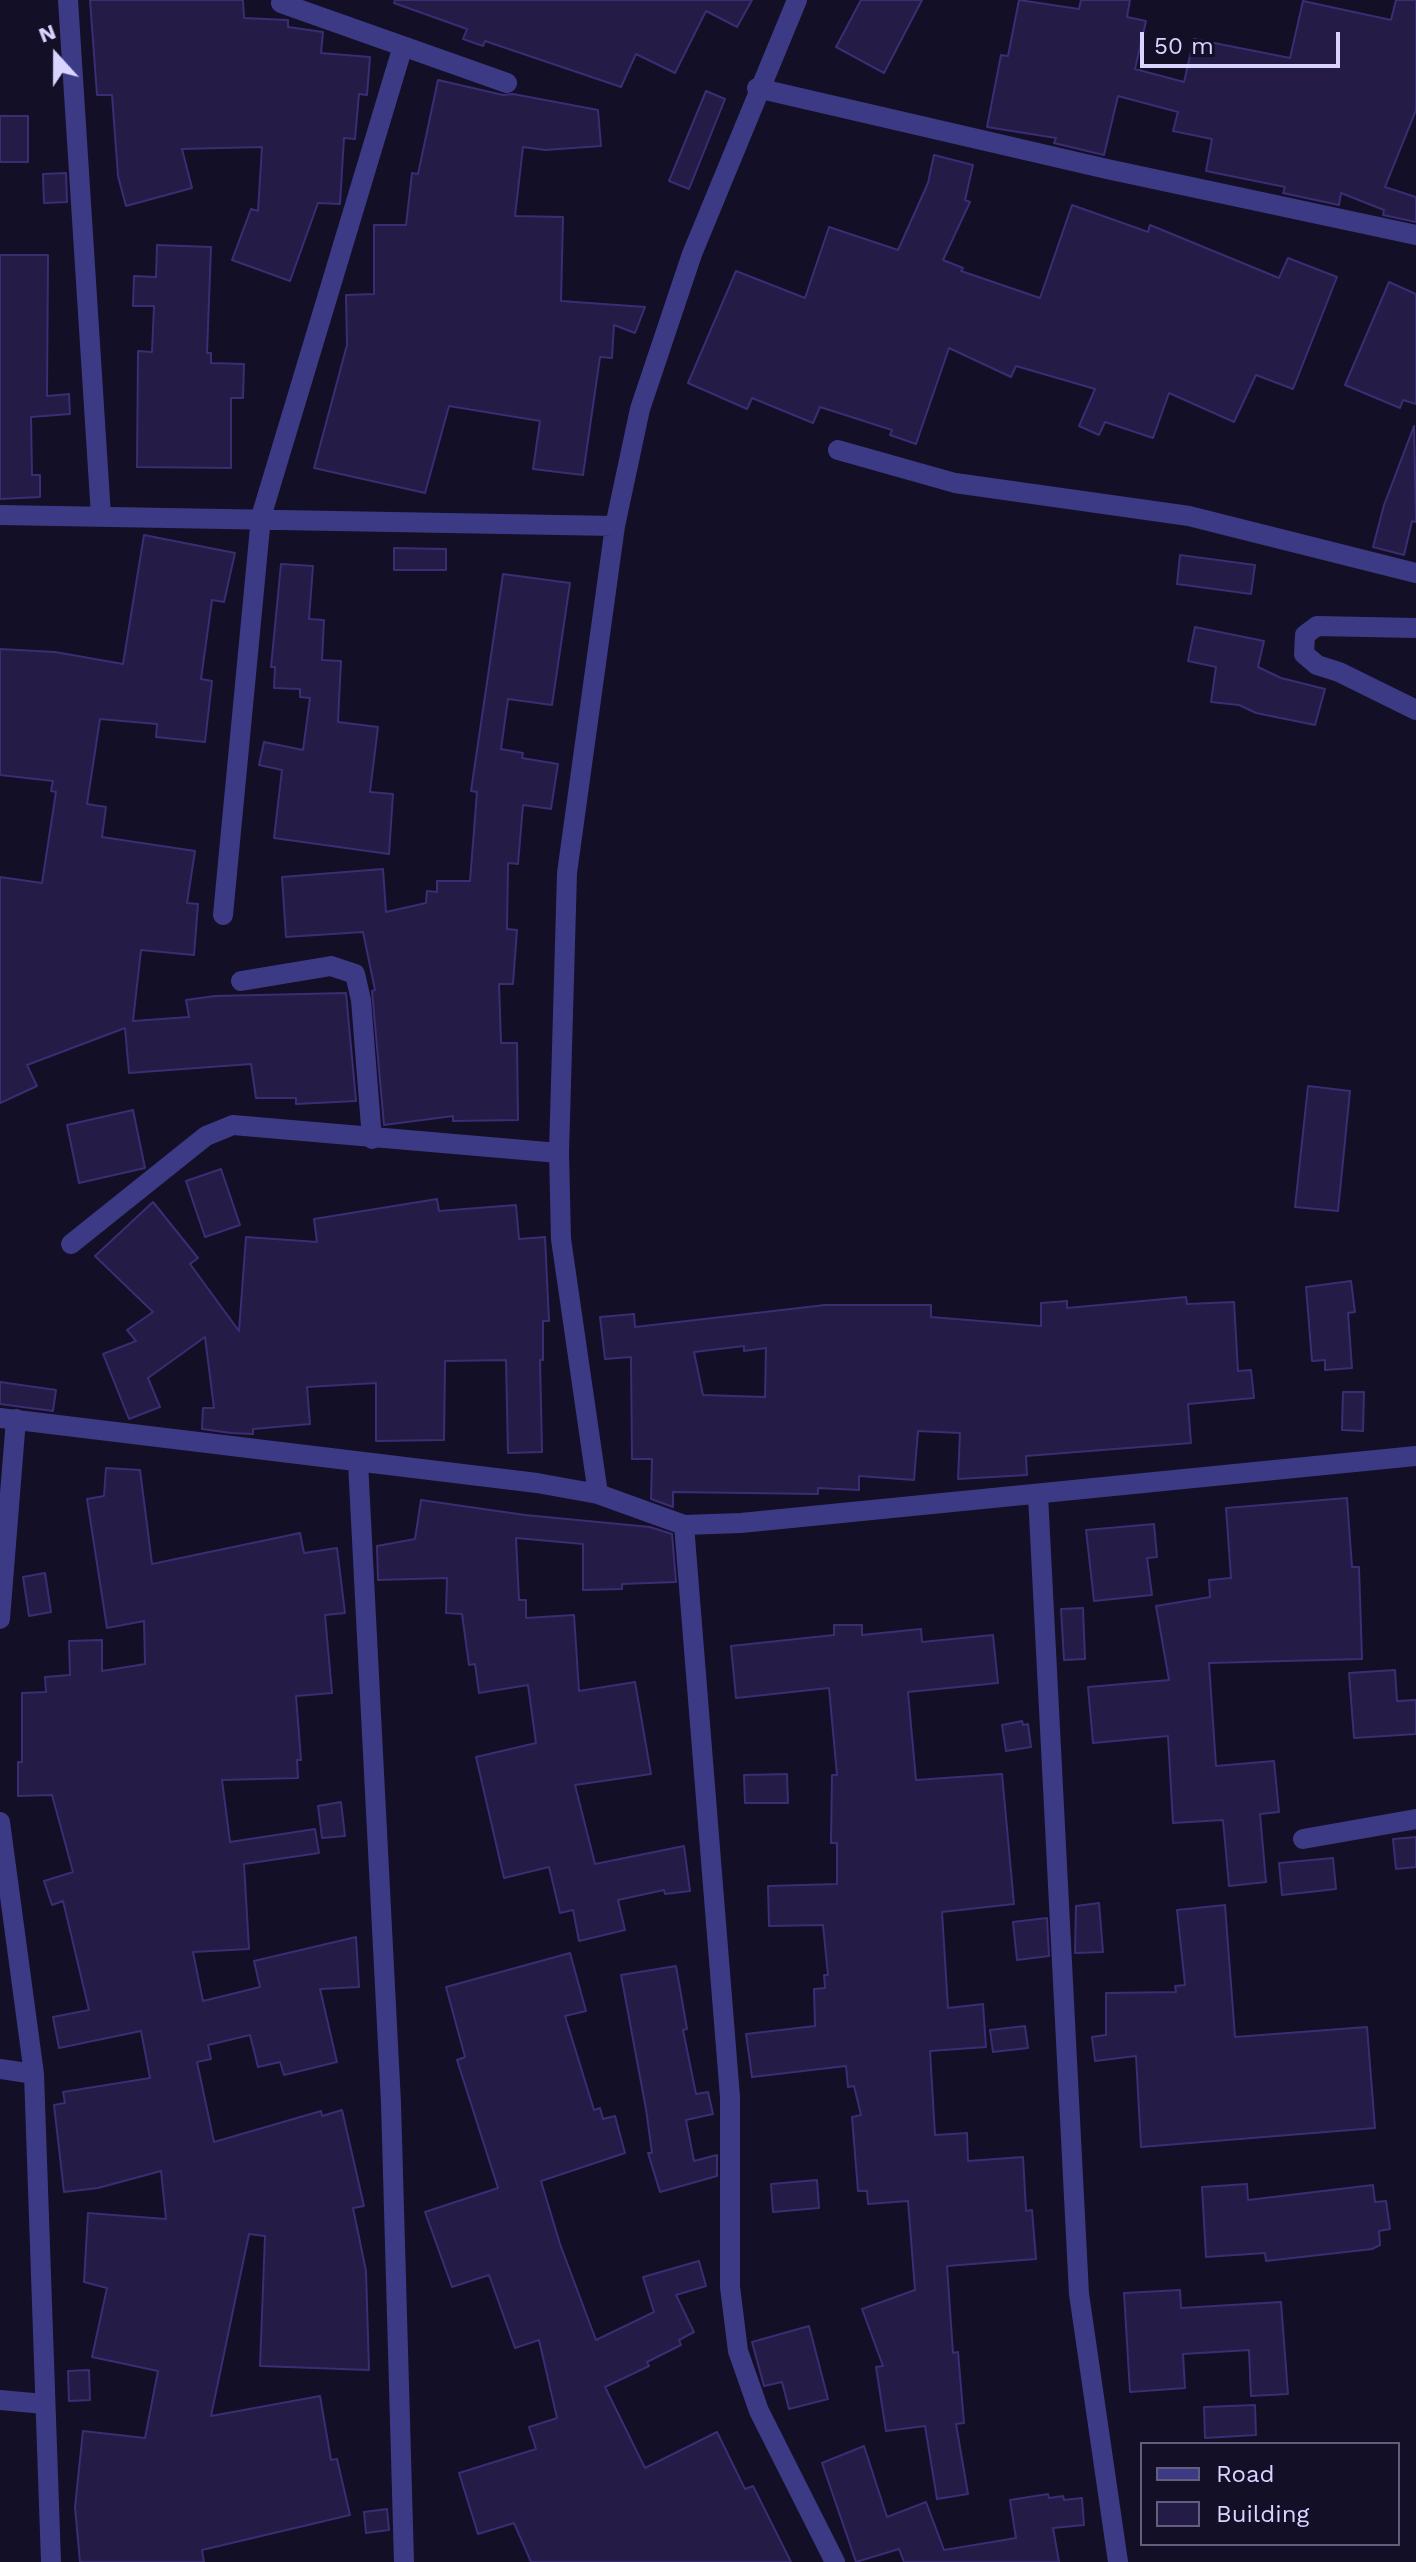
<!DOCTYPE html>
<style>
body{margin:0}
#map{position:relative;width:1416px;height:2562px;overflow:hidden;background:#130f26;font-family:"Work Sans",sans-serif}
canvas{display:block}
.legend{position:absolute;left:1140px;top:2442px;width:260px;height:104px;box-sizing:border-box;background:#130f26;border:2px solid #625e7d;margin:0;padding:10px 14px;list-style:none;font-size:24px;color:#d9d4ff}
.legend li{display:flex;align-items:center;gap:16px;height:40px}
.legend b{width:40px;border:2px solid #625e7d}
.north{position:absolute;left:16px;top:16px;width:80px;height:80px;-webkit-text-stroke:6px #130f26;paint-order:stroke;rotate:339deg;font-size:22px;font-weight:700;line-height:32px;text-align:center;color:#d9d4ff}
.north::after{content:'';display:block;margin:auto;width:28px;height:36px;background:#d9d4ff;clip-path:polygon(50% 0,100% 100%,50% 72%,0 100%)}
.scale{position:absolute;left:1140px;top:32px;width:200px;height:36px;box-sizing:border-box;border:4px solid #d9d4ff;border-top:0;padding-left:10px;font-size:24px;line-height:28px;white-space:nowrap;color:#d9d4ff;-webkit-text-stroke:6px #130f26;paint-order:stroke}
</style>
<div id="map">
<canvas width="1416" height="2562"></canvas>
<ul class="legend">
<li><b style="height:10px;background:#3d3a85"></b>Road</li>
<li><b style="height:22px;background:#241b47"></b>Building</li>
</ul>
<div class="north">N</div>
<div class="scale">50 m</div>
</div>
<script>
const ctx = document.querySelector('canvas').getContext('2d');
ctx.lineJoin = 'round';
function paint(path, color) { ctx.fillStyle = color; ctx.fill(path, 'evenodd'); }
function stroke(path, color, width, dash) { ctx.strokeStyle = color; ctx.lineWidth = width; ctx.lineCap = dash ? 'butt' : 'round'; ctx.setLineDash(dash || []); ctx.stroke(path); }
const building = new Path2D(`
 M90,0H243L244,18L288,20V27L323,32L321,53L370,57L367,95L359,94L355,139L344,138L340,204L318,203L290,281L232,260L251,209L258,211L262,147L182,149L192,188L126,206L118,176L112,95H97Z
 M395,0H752L737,27L706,11L675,73L636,54L621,87L485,41L483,46L463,39L467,29L394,3Z
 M861,0H922L884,73L836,47Z
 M1019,0L1079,9L1081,0H1130L1127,17L1146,21L1135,69L1184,82L1194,39L1290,58L1303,1L1391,20L1396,0H1416V110L1385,187L1416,197V222L1383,215L1384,210L1341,193L1339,205L1283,193L1285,187L1206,171L1212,139L1173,131L1178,112L1118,96L1104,155L1054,143L1056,138L987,127L1001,55L1008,56Z
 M438,80L503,95L513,94L598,110L601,146L545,150L523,147L515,216L563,217L561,301L645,307L635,333L614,325L612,358L600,357L583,475L533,469L540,421L449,406L425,493L314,468L347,345L346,295L374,294V225H406L412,173L418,174Z
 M706,91L725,99L689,189L669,181Z
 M0,116H28V162H0Z
 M934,155L973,165L965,200L970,202L943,260L963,268L961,271L1040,298L1072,205L1148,232L1150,225L1279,278L1288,258L1337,277L1293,389L1256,375L1234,422L1169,393L1153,438L1105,422L1099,435L1079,426L1095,389L1016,366L1011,377L949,348L916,444L890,435L892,430L820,407L813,423L752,398L747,409L688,383L736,271L805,298L829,227L898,250L928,183Z
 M66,173L67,202L44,203L43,174Z
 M157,245L211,247L207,353H211V363L244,364L243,398H231V468L137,467L138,351L152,352L154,306H133L134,276L156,277Z
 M0,255H48L47,396L69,394L70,414L31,417L32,475H40V497L0,499Z
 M1389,282L1416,294V404L1403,400L1400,408L1345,385Z
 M1414,426L1416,522L1412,521L1404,555L1373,547L1384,505Z
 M144,535L235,553L224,602L212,600L201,679L212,681L205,742L156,737L157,724L100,719L87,804L106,807L102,837L195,851L187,903L198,904L194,955L141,950L133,1021L189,1017L186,1000L215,996L346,993L356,1101L296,1104V1098H256L251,1064L129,1073L125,1028L27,1065L37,1086L0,1103V877L42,883L56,792L51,791L53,781L0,775V649L55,652L123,664Z
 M394,548L446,549V570H394Z
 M1180,555L1255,565L1251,594L1177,584Z
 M281,564L313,566L309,619L324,620L322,660L341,661L338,722L378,727L370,792L393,794L389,854L274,838L282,770L259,765L264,742L303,750L310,698L300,697V689L274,688L275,667H271Z
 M503,574L570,583L552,705L508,699L501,749L523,753L522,758L558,764L551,809L523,805L518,864L508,863L507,929L517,930L513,984H499L501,1043H517L518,1120L453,1121V1116L384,1125L372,991L375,990L363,932L286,937L282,877L383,869L386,912L426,903L427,891L437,892V881H470L477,792L471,791Z
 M1195,627L1264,641L1258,667L1281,678L1325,689L1315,725L1256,713L1239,705L1211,702L1216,667L1188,661Z
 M1308,1086L1350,1091L1338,1211L1295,1207Z
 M133,1110L145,1168L79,1183L67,1125Z
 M221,1169L240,1225L205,1237L186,1181Z
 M437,1199L439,1211L516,1205L519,1239L545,1237L549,1321H543V1360H540L542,1452L508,1453L506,1360L445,1361L444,1440L376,1441V1383L307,1387L310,1424L253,1429V1434L231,1433L202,1429L203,1408H214L205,1337L148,1378L160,1407L129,1419L103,1354L136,1341L127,1330L153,1312L95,1256L153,1202L198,1258L190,1264L239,1331L246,1237L317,1242L314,1219Z
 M1351,1281L1355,1312L1348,1313L1352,1368L1325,1370V1360L1312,1361L1306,1287Z
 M1186,1297L1187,1304L1234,1302L1238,1371L1251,1370L1254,1398L1188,1404L1191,1443L1026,1456L1027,1475L958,1479L960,1433L918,1431L914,1480L859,1476V1490L818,1488V1494L673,1492V1507L651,1499L652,1459H632L631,1357L605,1359L600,1317L634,1314L635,1327L825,1305H931V1317L1041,1326V1303L1067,1301V1308ZM744,1346V1351L766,1348L765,1397L703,1395L694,1352Z
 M0,1382L56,1390L53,1411L0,1404Z
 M1343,1392H1364L1363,1431L1342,1430Z
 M106,1468L140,1470L152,1564L300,1533L304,1553L337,1548L345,1613L325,1615L332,1693L296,1696L301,1760H297L298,1778L222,1780L230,1842L315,1829L319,1853L244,1864L249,1949L193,1952L203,2001L260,1987L254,1961L356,1937L359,1987L320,1989L337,2062L284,2075L280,2062L258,2067L250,2035L208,2045L211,2059L197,2062L214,2142L321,2111L322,2116L342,2110L364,2206L353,2208L366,2271L369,2370L260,2366L265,2236L249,2234L211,2416L320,2396L331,2460L337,2459L350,2515L202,2550L204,2562H80L75,2507L83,2431L145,2438L158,2371L92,2357L107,2288L84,2282L88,2213L166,2219L161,2171L98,2188L64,2192L54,2105L65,2103L63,2092L150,2078L141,2031L59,2048L53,2017L89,2010L63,1901L52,1905L44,1881L73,1872L52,1795L18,1796V1762H22V1693L46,1692L45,1677L70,1675L69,1641L102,1640V1671L145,1664L144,1621L107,1628L87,1499L104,1496Z
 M1347,1498L1352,1567H1359L1362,1659L1209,1663L1216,1766L1274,1761L1279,1812L1260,1814L1266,1882L1229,1886L1223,1820L1173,1823L1168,1736L1093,1743L1088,1687L1169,1680L1156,1606L1210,1597L1209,1580L1231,1578L1226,1508Z
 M421,1500L525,1515L650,1527L672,1534L676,1582L622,1584V1589L583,1590V1544L516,1538L519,1600H526V1618L574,1615L579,1691L635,1682L651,1774L575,1785L595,1864L684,1846L690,1891L665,1894L664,1890L618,1900L625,1930L579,1941L573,1910L560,1913L549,1867L504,1878L476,1757L536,1743L528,1685L479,1693L475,1664L469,1665L462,1614L446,1613L447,1578L378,1580L377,1546L415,1539Z
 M1154,1524L1157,1557L1147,1558L1152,1595L1094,1601L1086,1530Z
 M45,1573L51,1612L29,1616L23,1577Z
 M1083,1608L1085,1659L1064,1660L1061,1609Z
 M834,1625H862V1635L921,1629L922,1642L993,1635L998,1683L908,1692L916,1780L1002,1774L1014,1904L942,1912L948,2008L983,2004L986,2047L930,2051L935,2135L967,2133L968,2161L1023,2157L1026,2211L1032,2210L1036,2259L947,2266L953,2353L958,2352L964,2423L956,2424L968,2494L937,2499L925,2426L886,2431L876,2367L883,2366L862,2309L915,2290L908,2201L868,2204L867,2191H858L852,2117L861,2115L854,2086L848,2087L846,2066L752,2077L746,2034L815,2026L814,1989L825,1988L824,1975H828L823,1925L769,1926L768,1886L837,1884V1843H831L832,1775H837L829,1688L736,1698L731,1646L834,1635Z
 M1395,1670L1397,1701L1416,1700V1734L1354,1738L1349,1673Z
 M1022,1721L1023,1725L1028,1724L1031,1747L1006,1751L1002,1725Z
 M787,1774L788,1803H745L744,1775Z
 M341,1802L345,1836L322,1838L318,1806Z
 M1416,1837V1867L1396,1869L1393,1839Z
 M1333,1858L1336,1889L1282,1895L1279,1863Z
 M1099,1903L1103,1952L1075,1953L1076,1906Z
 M1225,1905L1235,2037L1367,2027L1375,2128L1141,2147L1136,2056L1095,2061L1092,2037L1106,2035V1993L1176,1992L1175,1986L1185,1985L1177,1910Z
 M1047,1918L1049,1956L1017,1960L1013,1922Z
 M570,1953L586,2011L565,2016L594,2110L600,2108L603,2119L615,2116L625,2153L541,2181L560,2244L596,2340L654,2312L643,2277L699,2261L706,2286L676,2295L694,2332L679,2340L681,2345L647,2362L649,2366L605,2387L645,2468L717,2432L745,2489L753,2486L791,2562H531L514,2523L478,2534L459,2473L536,2449L529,2427L557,2418L539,2340L515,2348L489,2275L452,2287L425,2212L498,2188L457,2060L465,2057L446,1987Z
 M676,1966L687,2029L683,2030L696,2094L708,2092L713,2114L686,2120L694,2161L717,2155V2176L660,2192L648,2153H652L646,2109L621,1975Z
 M1025,2026L1028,2048L993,2052L990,2030Z
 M817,2180L819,2208L773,2212L771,2184Z
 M1247,2184L1248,2200L1373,2185L1375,2202L1386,2201L1390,2229L1379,2231L1380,2245L1372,2249L1266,2261L1265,2253L1206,2257L1202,2187Z
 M1180,2290L1181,2308L1281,2302L1288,2394L1251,2396L1249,2350L1183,2354L1185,2388L1130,2392L1124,2293Z
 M809,2326L828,2399L789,2409L782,2382L764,2386L752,2342Z
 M89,2370L90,2400L69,2401L68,2371Z
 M1255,2405L1256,2435L1205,2438L1204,2407Z
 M864,2446L887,2517L926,2502L944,2550L1016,2538L1010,2500L1048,2494L1049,2498L1063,2496L1064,2500L1082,2498L1084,2525L1053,2528L1059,2562H904L899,2549L856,2562L822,2463Z
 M387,2509L389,2530L366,2533L364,2512Z`);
const minor = new Path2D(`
 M68,0L101,516
 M281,3L507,83
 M757,88L1107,169L1416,235
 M838,450L955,483L1189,516L1416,573
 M0,515L615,526
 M1416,628L1317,626L1305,635L1304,654L1317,665L1339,672L1416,710
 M223,915L261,517L403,46
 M241,981L331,966L355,974L361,1000L372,1139
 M71,1244L206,1136L233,1125L559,1153
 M0,1418L537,1483L598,1494L684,1525L741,1523L1416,1456
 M358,1462L391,2103L404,2562
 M598,1494L561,1239L559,1153L567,873L615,526L640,409L692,254L797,0
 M1038,1495L1079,2294L1118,2562
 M684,1525L730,2097V2287L738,2351L759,2411L835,2562
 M0,1619L16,1419
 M0,1822L34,2074L51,2562
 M1303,1839L1416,1819
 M0,2069L34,2074
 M0,2400L44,2404`);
paint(building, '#241b47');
stroke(building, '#3b2d73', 2);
stroke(minor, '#3d3a85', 20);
</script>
